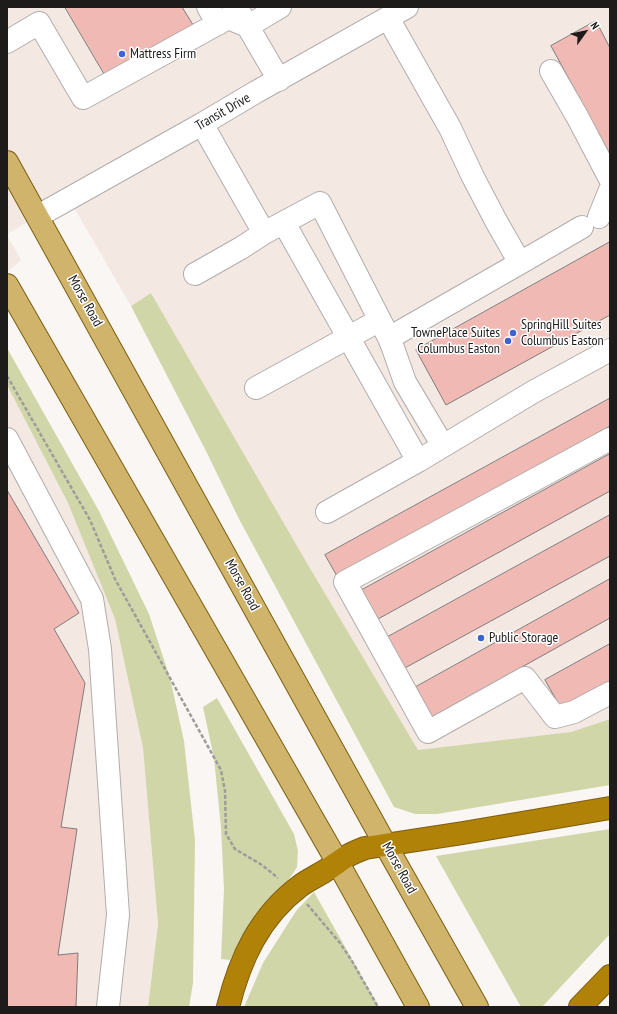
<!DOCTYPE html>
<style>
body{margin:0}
#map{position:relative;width:617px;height:1014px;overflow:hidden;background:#f9f6f4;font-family:"PT Sans Narrow",sans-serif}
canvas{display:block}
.frame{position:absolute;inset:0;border:8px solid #1d1c1b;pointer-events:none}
.north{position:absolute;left:565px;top:12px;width:40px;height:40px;-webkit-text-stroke:3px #fff;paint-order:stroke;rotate:57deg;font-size:11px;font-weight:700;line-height:16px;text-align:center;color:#1d1c1b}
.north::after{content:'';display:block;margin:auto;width:14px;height:18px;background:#1d1c1b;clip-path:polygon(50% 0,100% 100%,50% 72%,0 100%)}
</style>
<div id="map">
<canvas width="617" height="1014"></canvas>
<div class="frame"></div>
<div class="north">N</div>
</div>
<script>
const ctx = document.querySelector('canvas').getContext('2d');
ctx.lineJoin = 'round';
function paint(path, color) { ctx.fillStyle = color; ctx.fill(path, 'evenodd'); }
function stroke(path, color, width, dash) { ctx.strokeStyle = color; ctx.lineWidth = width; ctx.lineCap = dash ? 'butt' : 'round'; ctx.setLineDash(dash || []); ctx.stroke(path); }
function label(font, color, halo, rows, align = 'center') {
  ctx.font = font + ' "PT Sans Narrow",sans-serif'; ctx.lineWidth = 3; ctx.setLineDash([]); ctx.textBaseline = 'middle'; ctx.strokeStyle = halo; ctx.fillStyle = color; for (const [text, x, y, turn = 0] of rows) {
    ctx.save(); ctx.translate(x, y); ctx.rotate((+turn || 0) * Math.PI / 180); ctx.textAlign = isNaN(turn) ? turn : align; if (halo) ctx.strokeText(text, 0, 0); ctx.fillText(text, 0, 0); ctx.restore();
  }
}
const built = new Path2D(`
 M7,7H610V719L571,732L418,751L304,558L151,293L131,306L69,199L7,234Z
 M7,235L21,260L7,272Z
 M7,385L68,503L115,619L143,748L158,924L148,1007H7Z`);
const green = new Path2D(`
 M151,293L304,558L418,750L571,732L610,719V785L437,814H415L394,807L239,519L207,453L131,306Z
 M7,348L99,511L149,614L170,678L184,741L195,840L193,983L189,1007H148L158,924L143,748L115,619L68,503L7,385Z
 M217,698L294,834L298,851L297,867L286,884L261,910L243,935L230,960L221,959L224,889L221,828L214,758L203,707Z
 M610,829V934L542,1007H521L436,856Z
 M314,892L379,1007H244L263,963L296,911Z`);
const building = new Path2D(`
 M65,7H182L195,28L108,80Z
 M596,21L610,48V154L551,46Z
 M610,242V315L446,405L416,350Z
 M609,399L610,401V426L337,576L325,555Z
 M610,454V491L378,619L362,590Z
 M7,490L79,613L54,629L85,683L61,827L77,829L58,955L78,953L76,1007H7Z
 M610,515V556L403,669L386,638Z
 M610,579V618L432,717L416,687Z
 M610,644V684L562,710L545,680Z`);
const path = new Path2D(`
 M7,376L90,520L115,579L221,770L225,791L226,834L235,849L262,865L278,878
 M307,904L340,943L352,961L378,1007`);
const minor = new Path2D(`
 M208,7L218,24
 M240,13L279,80
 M388,18L450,128L473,177L496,221L520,263L389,338L393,348L405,382L443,446
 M7,42L39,23L83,98L228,18L248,26L280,7
 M551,71L578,118L610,179
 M202,124L264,233L320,203L389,338
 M38,216L202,124L256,92L407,7
 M599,217L610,190
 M284,223L418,461
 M520,263L582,227
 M195,274L241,248L264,233
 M256,388L380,320
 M7,439L92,599L100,649L118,915L108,1007
 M610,439L345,582L428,732L525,678L555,717L574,712L610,693
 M327,512L418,461L533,392L610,350`);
const major = new Path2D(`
 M7,162L385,844L477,1007
 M7,285L338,863L418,1007`);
const highway = new Path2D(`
 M228,1007C240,959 259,917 300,886C308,880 319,875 328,869C336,864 343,858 351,854C355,852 360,850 365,848L463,833L610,808
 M580,1007L610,976`);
const markers = [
 [122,54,4,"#3c64d6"],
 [513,333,4,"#3c64d6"],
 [508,341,4,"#3c64d6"],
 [481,638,4,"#3c64d6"]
];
const poiNames = [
 ["Mattress Firm",130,54],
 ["SpringHill Suites",521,325],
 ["Columbus Easton",521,341],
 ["TownePlace Suites",500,333,"right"],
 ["Columbus Easton",500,349,"right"],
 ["Public Storage",489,638]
];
const streetNames = [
 ["Transit Drive",223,112,-30],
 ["Morse Road",85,301,61],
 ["Morse Road",242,585,61],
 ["Morse Road",399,868,61]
];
paint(built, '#f3e8e2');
paint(green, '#d1d6a9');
paint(building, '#f1b9b4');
stroke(building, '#807c7c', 1);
stroke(minor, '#b1adac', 24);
stroke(major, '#7d5e0f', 24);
stroke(highway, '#7d5e0f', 24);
stroke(path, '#9e9c9b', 2.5, [4, 2]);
stroke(minor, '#fff', 22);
stroke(major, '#d0b46b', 22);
stroke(highway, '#b18208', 22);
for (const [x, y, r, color] of markers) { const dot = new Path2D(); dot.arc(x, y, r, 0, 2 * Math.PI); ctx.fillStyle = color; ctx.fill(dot); stroke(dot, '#fff', 1.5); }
label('14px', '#1d1c1b', '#fff', poiNames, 'left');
label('14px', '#1d1c1b', '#fff', streetNames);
</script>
